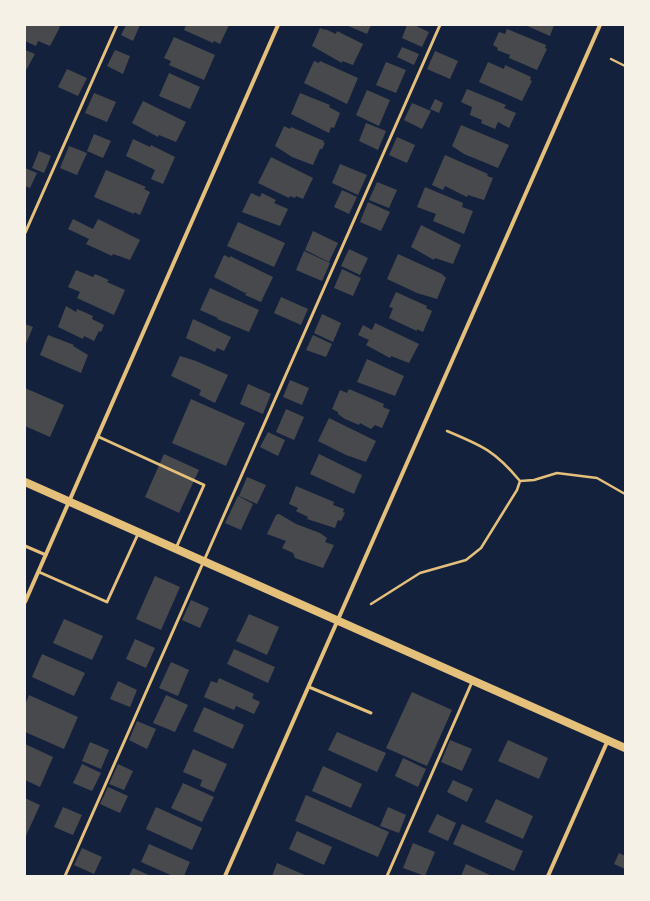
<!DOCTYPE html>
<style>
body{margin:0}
#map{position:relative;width:650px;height:901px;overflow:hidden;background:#14213d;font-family:"Playfair Display",serif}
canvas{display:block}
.frame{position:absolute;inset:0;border:26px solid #f6f1e7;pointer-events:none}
</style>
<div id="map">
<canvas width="650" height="901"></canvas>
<div class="frame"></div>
</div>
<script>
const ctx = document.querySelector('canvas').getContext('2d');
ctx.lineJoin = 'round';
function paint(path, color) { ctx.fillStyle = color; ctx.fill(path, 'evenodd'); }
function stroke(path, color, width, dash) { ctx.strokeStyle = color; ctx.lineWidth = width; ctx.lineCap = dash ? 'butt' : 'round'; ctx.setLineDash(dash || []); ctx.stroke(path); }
const building = new Path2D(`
 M25,25H57L60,27L50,46L38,41L36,46L25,41Z
 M126,25H140L133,41L121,35Z
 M186,25H229L220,44L214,41L213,43L184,30Z
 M346,25H371L367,34Z
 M407,25H414L429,32L422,47L402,38Z
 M525,25H554L550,36Z
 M320,28L325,30V29L336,34L337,31L363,44L353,65L342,61V63L312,46Z
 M507,29L546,45L545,48L547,49L537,70L509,58L510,55L497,50L498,48L493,45L499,32L505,34Z
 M174,37L215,55L204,80L169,65L171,61L164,58Z
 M402,47L419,54L414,65L397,57Z
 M25,50L35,54L25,72Z
 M115,50L130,56L123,74L107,66Z
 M435,51L458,61L450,79L427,69Z
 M314,61L319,63L320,61L358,78L347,104L304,83Z
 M386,62L406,70L396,93L376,85Z
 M488,62L504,69L505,65L531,77L530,80L532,81L522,101L479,82Z
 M67,69L87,78L78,96L58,87Z
 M169,73L200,87L190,109L159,96Z
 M467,89L506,105L504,108L516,113L509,128L498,122L495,129L481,123L482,120L470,115L472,107L461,102Z
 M367,90L390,100L379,126L356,115Z
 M94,93L116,102L107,122L85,113Z
 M300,93L330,105L329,107L340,113L334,128L331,127L329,133L291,114Z
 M435,99L443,103L439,113L430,109Z
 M143,101L186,122L176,142L159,135L158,137L132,123Z
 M412,103L431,111L422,129L404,120Z
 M366,123L386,131L378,150L359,141Z
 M461,125L509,145L498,168L464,154L452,146Z
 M284,126L290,129L291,127L324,141L323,143H325L322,149H320L313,165L292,157L275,146Z
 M94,134L111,141L103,158L87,151Z
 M397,137L415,145L407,163L389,155Z
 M133,139L150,147L151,145L175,157L163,184L151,179L155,170L126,156Z
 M69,146L87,153L77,175L60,168Z
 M39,151L51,156L44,173L32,168Z
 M445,155L488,174L487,176L493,178L484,200L468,195L467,197L445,186L443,190L432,185Z
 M271,157L313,178L303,199L296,196L295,198L290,196L289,198L258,183Z
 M340,164L367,175L358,195L332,183Z
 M25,168L37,173L30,188L25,186Z
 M106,170L146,187L144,189L150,192L140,215L134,212V214L94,197Z
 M377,182L397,190L389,208L369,200Z
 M425,187L463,203L462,207L473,211L464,234L433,221L436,214L417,207Z
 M342,190L357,197L349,214L334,207Z
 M251,193L260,197L262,193L276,200L274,203L288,209L280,226L242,212Z
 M368,202L390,212L381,231L360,222Z
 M73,219L93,229L98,219L140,240L130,260L113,254L112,256L86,244L89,239L68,229Z
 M238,222L285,243L274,267L227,246Z
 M421,225L461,245L453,264L435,258L434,260L411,247Z
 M313,231L338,243L329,262L305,250Z
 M349,249L368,258L360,275L341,266Z
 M304,251L330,263L322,281L296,270Z
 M398,254L442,274L446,278L437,299L417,293L387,279Z
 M224,255L230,258V256L273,277L261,302L245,295L247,292L245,293L214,277Z
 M342,269L361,278L353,296L334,288Z
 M76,270L93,277L95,274L109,280L107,282L125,290L114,315L77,298L80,292L68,287Z
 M210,288L259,310L249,332L217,319L218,318L200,310Z
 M396,292L427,306L426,308L432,311L423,332L417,329V331L389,318L393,308L389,307Z
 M281,297L308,309L301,325L274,313Z
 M66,306L76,312L77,309L93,316L92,319L104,325L101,332L99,331L94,341L84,336L83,339L58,327Z
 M322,314L341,323L333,342L314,333Z
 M193,319L231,337L224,351L217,348L215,352L186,338Z
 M375,323L419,344L409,363L391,356L390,358L366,345L369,340L358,335L363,325L372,330Z
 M25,324L33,327L25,346Z
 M48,335L74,345L73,346L88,355L81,373L40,355Z
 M313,335L332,344L326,357L306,350Z
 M180,356L196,361L228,375L215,403L199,395L201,390L171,376Z
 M367,359L404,376L395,396L357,382Z
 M290,380L309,388L302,405L283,397Z
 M248,384L271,394L263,414L240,404Z
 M25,388L64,405L50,437L25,426Z
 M349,389L384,404L383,407L390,410L382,428L375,425L371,429L360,423L359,425L345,419L338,414V412L332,409L340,390L347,393Z
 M191,399L245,423L226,466L172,443Z
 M286,409L304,417L294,440L276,432Z
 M329,418L376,441L366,462L346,455L318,441Z
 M268,432L285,440L278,456L260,447Z
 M164,454L199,470L179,513L145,497Z
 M319,454L362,475L354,494L310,474Z
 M247,477L266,485L257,504L239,496Z
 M296,486L334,502L333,505L344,509L343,512L345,513L341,521L338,520L335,528L307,519L308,517L296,511L298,508L289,504Z
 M238,496L253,504L241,530L225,523Z
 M279,514L296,524L320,533L327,538L325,542L334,545L323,568L295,558L293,553L282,548L286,541L267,534L276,515Z
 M155,576L180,587L161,630L136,619Z
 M191,600L209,608L200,628L182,620Z
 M249,614L279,627L267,655L236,641Z
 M64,619L103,636L92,660L53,643Z
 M135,639L155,648L146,668L126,659Z
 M234,649L275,667L268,683L227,664Z
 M42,654L85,673L74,696L32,677Z
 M171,662L189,670L178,696L159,688Z
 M219,678L254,694L252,698L260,702L254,714L236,706L234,710L204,697L211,681L217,683Z
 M118,681L137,690L130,707L110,699Z
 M412,692L452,710L427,766L386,748Z
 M29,695L78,717L64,749L25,732V705Z
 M166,695L188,705L175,732L153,723Z
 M204,707L244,725L233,749L193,731Z
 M137,721L156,729L147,749L129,740Z
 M337,732L386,753L377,772L328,750Z
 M450,740L472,749L462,771L441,762Z
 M508,740L548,758L539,779L498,761Z
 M90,742L109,750L101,769L82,761Z
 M25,744L53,757L40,787L25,780Z
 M193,749L227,764L214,792L200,786L202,780L183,772Z
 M403,758L426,769L418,787L395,776Z
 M82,764L101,773L92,791L73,783Z
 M118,764L133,771L124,790L109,784Z
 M323,766L362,784L351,808L312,791Z
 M453,780L473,789L467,802L447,792Z
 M183,783L214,797L202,822L171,808Z
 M108,787L128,796L120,813L100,804Z
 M306,795L389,832L378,857L295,821Z
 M25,798L40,805L25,838Z
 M496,799L533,816L523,839L485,822Z
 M63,807L82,815L73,835L54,827Z
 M156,807L202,828L192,850L146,829Z
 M388,807L406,815L399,833L380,826Z
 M437,814L456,823L448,841L428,832Z
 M462,824L523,851L514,871L453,844Z
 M297,831L332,847L324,865L289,849Z
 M413,843L435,852L425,876L403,868Z
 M149,844L190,862L184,876H173L141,862Z
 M82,848L102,857L94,874L74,865Z
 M619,853L625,856V869L614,864Z
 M277,863L307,876H272Z
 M466,864L492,876H461Z
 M133,868L151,876H129Z`);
const path = new Path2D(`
 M611,59L625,66
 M447,431C483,446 495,451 520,481
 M371,604L420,573L466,560L481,548L517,490L520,481L534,480L557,473L597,478L625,494`);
const service = new Path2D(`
 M25,233L117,25
 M99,437L204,485L176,548
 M25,546L46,555
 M39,572L107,602L138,534
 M309,687L371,713
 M65,876L440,25
 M387,876L472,682`);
const minor = new Path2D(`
 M25,602L278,25
 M225,876L600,25
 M548,876L608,740`);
const secondary = new Path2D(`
 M25,482L625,748`);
paint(building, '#48494c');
stroke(path, '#e5c07b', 2.5);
stroke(service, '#e5c07b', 3);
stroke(minor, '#e5c07b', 4);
stroke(secondary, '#e5c07b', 8);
</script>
